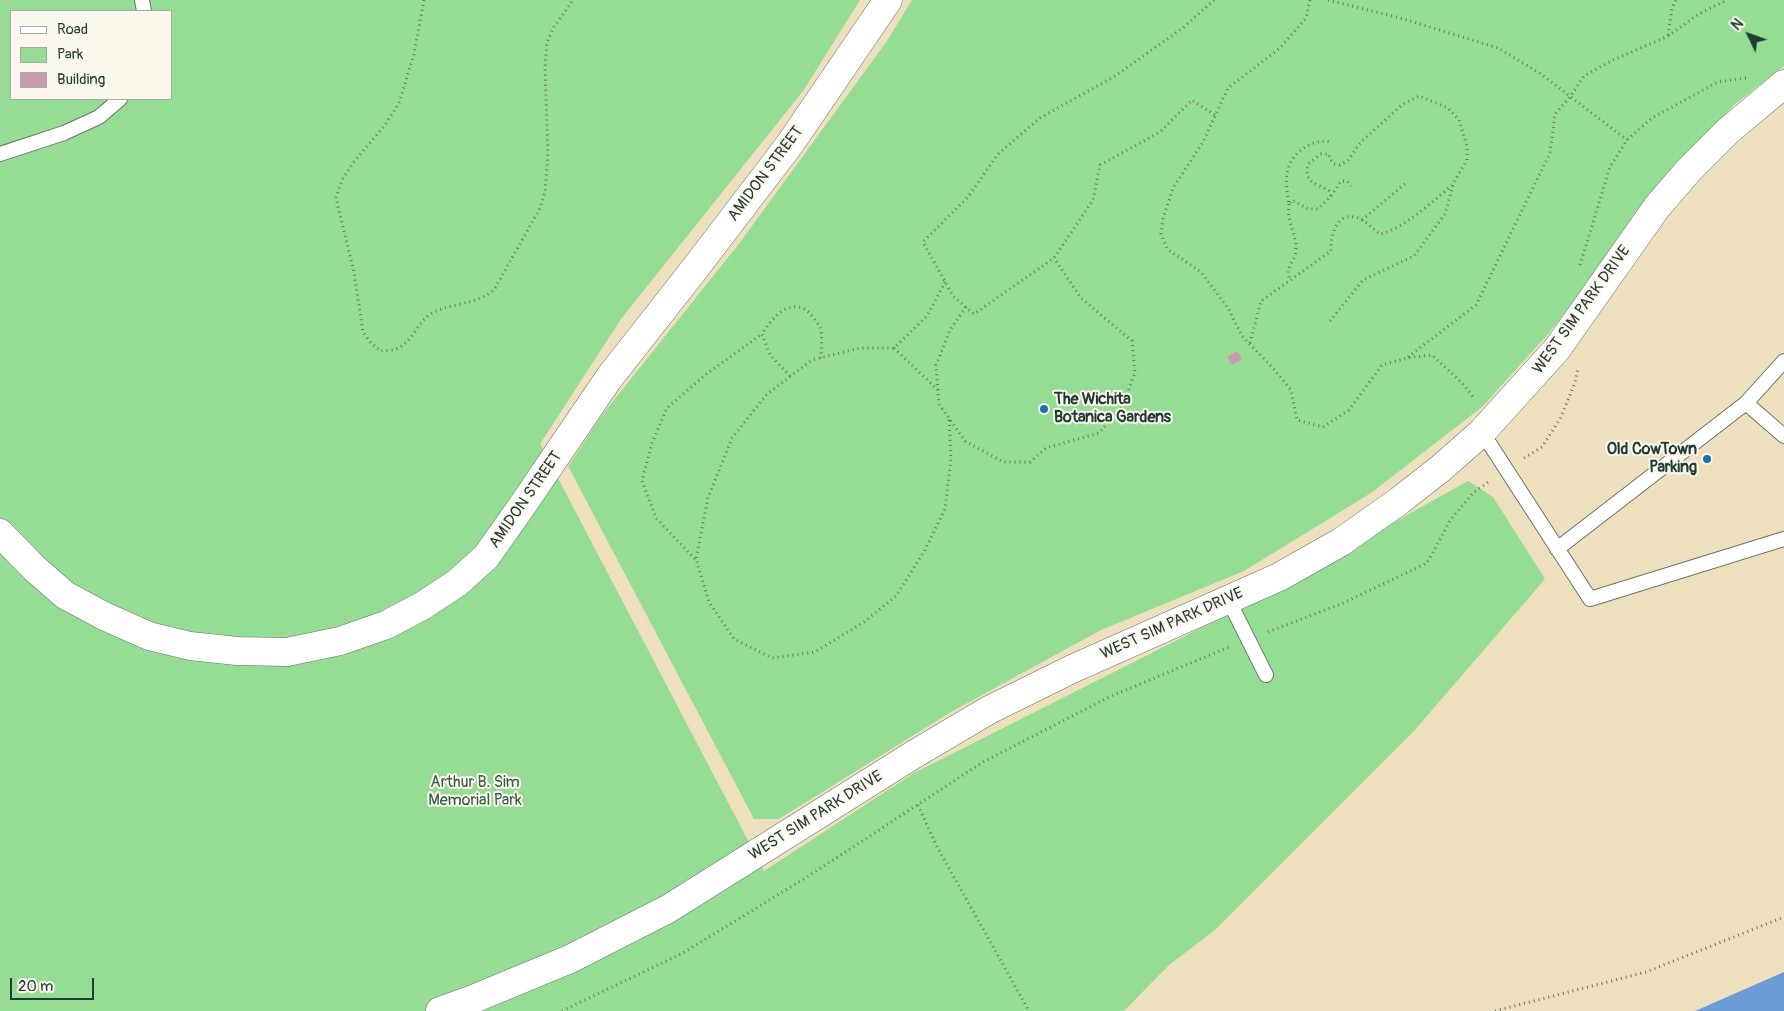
<!DOCTYPE html>
<style>
body{margin:0}
#map{position:relative;width:1784px;height:1011px;overflow:hidden;background:#eee0bf;font-family:Pangolin,sans-serif}
canvas{display:block}
.legend{position:absolute;left:10px;top:10px;width:162px;height:90px;box-sizing:border-box;background:#fbf7ec;border:1px solid #a3ada2;margin:0;padding:6px 9px;list-style:none;font-size:15px;color:#1f3d34}
.legend li{display:flex;align-items:center;gap:10px;height:25px}
.legend b{width:25px;border:1px solid #a3ada2}
.north{position:absolute;left:1724px;top:10px;width:50px;height:50px;-webkit-text-stroke:4px #fbf7ec;paint-order:stroke;rotate:312deg;font-size:14px;font-weight:700;line-height:20px;text-align:center;color:#1f3d34}
.north::after{content:'';display:block;margin:auto;width:18px;height:22px;background:#1f3d34;clip-path:polygon(50% 0,100% 100%,50% 72%,0 100%)}
.scale{position:absolute;left:10px;top:978px;width:84px;height:22px;box-sizing:border-box;border:2px solid #1f3d34;border-top:0;padding-left:6px;font-size:15px;line-height:18px;white-space:nowrap;color:#1f3d34;-webkit-text-stroke:4px #fbf7ec;paint-order:stroke}
</style>
<div id="map">
<canvas width="1784" height="1011"></canvas>
<ul class="legend">
<li><b style="height:6px;background:#fff"></b>Road</li>
<li><b style="height:14px;background:#95dc95"></b>Park</li>
<li><b style="height:14px;background:#cc98b1"></b>Building</li>
</ul>
<div class="north">N</div>
<div class="scale">20 m</div>
</div>
<script>
const ctx = document.querySelector('canvas').getContext('2d');
ctx.lineJoin = 'round';
function paint(path, color) { ctx.fillStyle = color; ctx.fill(path, 'evenodd'); }
function stroke(path, color, width, dash) { ctx.strokeStyle = color; ctx.lineWidth = width; ctx.lineCap = dash ? 'butt' : 'round'; ctx.setLineDash(dash || []); ctx.stroke(path); }
function label(font, color, halo, rows, align = 'center') {
  ctx.font = font + ' Pangolin,sans-serif'; ctx.lineWidth = 4; ctx.setLineDash([]); ctx.textBaseline = 'middle'; ctx.strokeStyle = halo; ctx.fillStyle = color; for (const [text, x, y, turn = 0] of rows) {
    ctx.save(); ctx.translate(x, y); ctx.rotate((+turn || 0) * Math.PI / 180); ctx.textAlign = isNaN(turn) ? turn : align; if (halo) ctx.strokeText(text, 0, 0); ctx.fillText(text, 0, 0); ctx.restore();
  }
}
const green = new Path2D(`
 M0,0H860L803,91L621,319L540,444L764,871L914,773L1225,616L1468,481L1493,497L1545,579L1414,731L1215,930L1169,965L1124,1011H0ZM11,11H171V99H11Z
 M912,0H1784V66L1734,105L1633,216L1587,285L1548,334L1482,407L1371,493L1244,571L1101,630L951,712L779,819H754L568,466L602,415L738,245L887,41Z`);
const water = new Path2D(`
 M1784,971V1011H1695L1784,972Z`);
const building = new Path2D(`
 M1237,351L1242,359L1232,365L1227,357Z`);
const path = new Path2D(`
 M424,0L414,54L399,103L385,125L353,163L342,180L336,198L354,272L363,332L371,343L381,351C385,350 392,351 396,349C412,343 418,321 432,313C454,302 473,306 494,290L540,208L545,192L548,154L545,68L547,42L554,27L573,0
 M1214,0L1184,27L1115,76L1040,118L998,154L968,197L923,242L953,296L974,314L1054,258L1093,200L1100,165L1160,132L1192,100L1215,115
 M1310,0L1306,18L1280,48L1228,88L1203,142L1173,188L1163,219L1161,234L1167,249L1201,272L1228,308L1242,336L1272,367L1291,390L1297,420L1323,427L1349,410L1382,365L1407,358L1432,355L1463,384L1475,399
 M1328,0L1404,19L1498,48L1541,74L1627,140
 M1668,35L1672,8L1676,0
 M1331,196L1341,181H1347L1351,186
 M1289,204C1286,221 1297,234 1296,250C1296,261 1284,267 1290,279
 M1362,220L1406,183
 M1580,265L1610,167L1627,140L1652,118L1718,82L1746,78
 M945,282L927,316L894,348H860L812,360L767,394L732,438L708,498L696,559L709,602L734,639L772,658L815,652L864,622L896,596L925,550L945,509L951,459L949,418
 M966,307L950,330L936,365L939,404L965,441L1003,462H1030L1046,448L1099,433L1123,406L1135,372L1132,341L1081,298L1054,258
 M1330,321L1363,280L1414,256L1445,214L1454,182L1467,160V146L1459,120L1448,108L1419,96L1403,104L1361,142L1348,160L1340,165L1334,164L1330,159L1329,154H1321L1308,164C1304,184 1315,182 1329,191L1331,196L1318,209H1308L1292,200L1289,204C1287,193 1285,180 1288,169C1293,151 1314,138 1331,142
 M1250,343L1261,301L1331,251C1330,238 1336,213 1354,217C1364,218 1372,229 1380,234C1404,229 1434,200 1454,184
 M894,348L938,390
 M1408,357L1476,305L1550,153L1555,114L1570,97L1584,76L1613,60L1668,36L1699,14L1727,0
 M790,376L770,355L762,334C773,316 794,293 813,317C815,320 818,323 820,327C823,334 821,349 821,358
 M1524,458L1542,447L1560,419L1575,383L1578,368
 M695,559L656,518L642,481L652,443L667,408L705,375L762,334
 M1268,632L1341,604L1427,563L1451,519L1474,492L1490,481
 M918,805L936,845L1029,1011
 M562,1011L683,953L807,877L983,762L1109,697L1229,647
 M1495,1011L1646,972L1784,917`);
const lane = new Path2D(`
 M142,0L144,11
 M0,154L64,133L99,117L120,99
 M1784,361L1746,403L1784,436
 M1482,432L1590,599L1784,539
 M1557,549L1746,403
 M1228,599L1266,675`);
const street = new Path2D(`
 M0,533L34,568L65,595L104,616L149,636L190,646L237,651L287,652L340,641L386,625L422,606L457,583L486,557L522,506L609,378L693,271L790,144L888,0
 M440,1011L471,1000L570,959L668,909L913,755L989,710L1072,669L1279,577L1341,542L1399,501L1440,469L1482,432L1557,349L1657,207L1688,171L1728,131L1784,84`);
const markers = [
 [1044,409,5,"#1f6fb2"],
 [1707,459,5,"#1f6fb2"]
];
const streetNames = [
 ["AMIDON STREET",766,174,-53],
 ["WEST SIM PARK DRIVE",1582,310,-54],
 ["AMIDON STREET",526,500,-55],
 ["WEST SIM PARK DRIVE",1172,624,-24],
 ["WEST SIM PARK DRIVE",816,816,-32]
];
const poiNames = [
 ["The Wichita",1054,400],
 ["Botanica Gardens",1054,418],
 ["Old CowTown",1697,450,"right"],
 ["Parking",1697,468,"right"]
];
const parkNames = [
 ["Arthur B. Sim",475,783],
 ["Memorial Park",475,801]
];
paint(green, '#95dc95');
paint(water, '#6e9cd7');
paint(building, '#cc98b1');
stroke(lane, '#677665', 16);
stroke(street, '#677665', 29);
stroke(path, '#677665', 3, [1, 4]);
stroke(lane, '#fff', 14);
stroke(street, '#fff', 28);
for (const [x, y, r, color] of markers) { const dot = new Path2D(); dot.arc(x, y, r, 0, 2 * Math.PI); ctx.fillStyle = color; ctx.fill(dot); stroke(dot, '#fbf7ec', 2); }
label('16px', '#1f3d34', '#fbf7ec', streetNames);
label('bold 16px', '#1f3d34', '#fbf7ec', poiNames, 'left');
label('16px', '#375d47', '#fbf7ec', parkNames);
</script>
